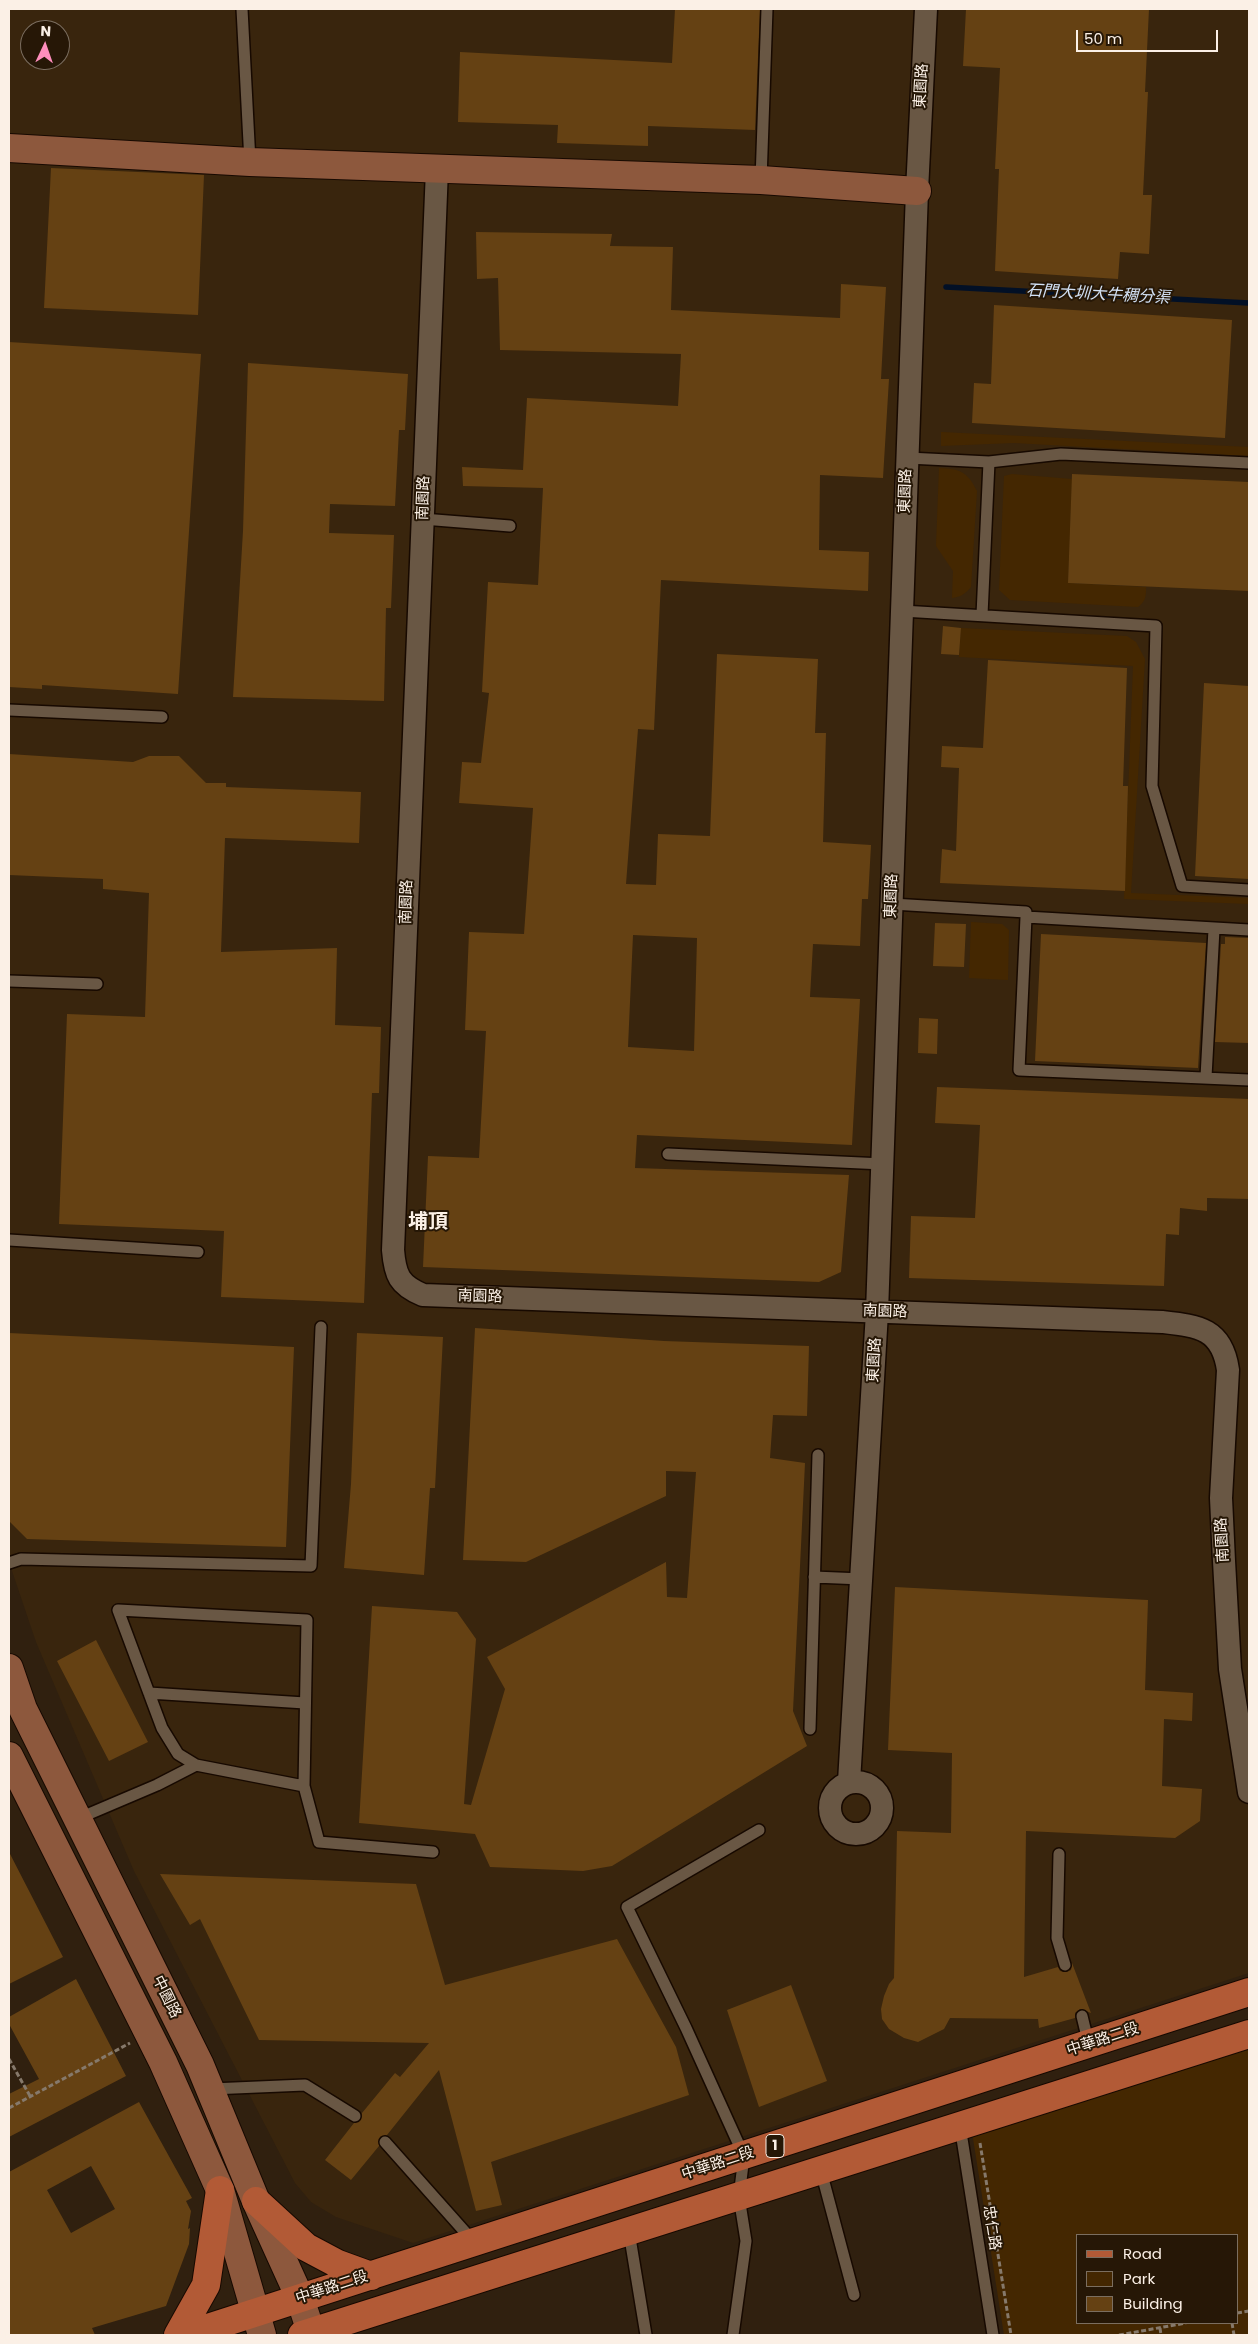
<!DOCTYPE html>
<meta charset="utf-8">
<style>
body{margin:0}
#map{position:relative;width:1258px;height:2344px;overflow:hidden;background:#30200f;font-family:Poppins,sans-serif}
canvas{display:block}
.frame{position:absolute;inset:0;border:10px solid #fbf0e6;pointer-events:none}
.legend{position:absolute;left:1076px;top:2234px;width:162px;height:90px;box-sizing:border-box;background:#261706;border:1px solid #7b6e60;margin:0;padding:6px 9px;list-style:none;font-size:15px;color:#fbf0e6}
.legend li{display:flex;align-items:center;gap:10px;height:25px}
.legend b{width:25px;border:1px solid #7b6e60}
.north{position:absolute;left:20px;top:20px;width:50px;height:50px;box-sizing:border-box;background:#261706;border:1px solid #7b6e60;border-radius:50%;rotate:3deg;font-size:14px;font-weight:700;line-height:20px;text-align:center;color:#fbf0e6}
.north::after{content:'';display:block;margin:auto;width:18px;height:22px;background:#fe8ebc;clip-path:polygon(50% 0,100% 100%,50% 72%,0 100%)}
.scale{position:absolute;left:1076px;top:30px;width:142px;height:22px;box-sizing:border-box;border:2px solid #fbf0e6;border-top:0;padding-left:6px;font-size:15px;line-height:18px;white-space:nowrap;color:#fbf0e6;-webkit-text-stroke:4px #261706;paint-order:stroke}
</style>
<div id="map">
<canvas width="1258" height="2344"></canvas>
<div class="frame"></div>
<ul class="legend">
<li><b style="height:6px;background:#b25a36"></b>Road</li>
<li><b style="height:14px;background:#442701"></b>Park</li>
<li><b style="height:14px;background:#654113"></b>Building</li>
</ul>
<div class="north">N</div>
<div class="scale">50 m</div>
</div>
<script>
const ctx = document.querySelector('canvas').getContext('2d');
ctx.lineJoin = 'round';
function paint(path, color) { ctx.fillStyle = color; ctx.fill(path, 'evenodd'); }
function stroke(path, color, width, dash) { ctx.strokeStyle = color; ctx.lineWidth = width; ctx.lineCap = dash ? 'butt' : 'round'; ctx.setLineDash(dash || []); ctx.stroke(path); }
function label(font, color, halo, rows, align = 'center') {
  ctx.font = font + ' Poppins,"Noto Sans TC",sans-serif'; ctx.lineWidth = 4; ctx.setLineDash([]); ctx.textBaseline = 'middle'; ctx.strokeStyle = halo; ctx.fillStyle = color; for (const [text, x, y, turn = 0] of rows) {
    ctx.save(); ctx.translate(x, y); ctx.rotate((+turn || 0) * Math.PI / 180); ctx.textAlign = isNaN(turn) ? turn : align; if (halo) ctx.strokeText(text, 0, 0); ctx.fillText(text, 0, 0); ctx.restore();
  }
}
const built = new Path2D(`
 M9,9H1249V1973L413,2243L336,2217L311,2202L295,2183L134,1871L36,1642L9,1562ZM30,30H60V60H30Z`);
const green = new Path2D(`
 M941,432L1249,447V456L1014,443L941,446Z
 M939,468C960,469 967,471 977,491L971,587C965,594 961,597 952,598L953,571L936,546Z
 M1012,474L1072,479L1068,583L1146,587C1146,596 1146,601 1138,607L1010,600L999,590L1004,476Z
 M961,628L1127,636L1136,642L1145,659L1131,893L1249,898V904L1124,899L1133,666L959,657Z
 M971,922L1002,924L1009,930L1008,980L969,978Z
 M1249,2048V2335H1004L972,2132ZM1077,2235H1237V2323H1077Z`);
const stream = new Path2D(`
 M946,287L1249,303`);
const building = new Path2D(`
 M675,9H760L755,130L648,126V146L557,143L558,125L458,122L460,52L672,63Z
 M966,9H1149L1145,92H1148L1143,195H1152L1149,254L1120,252L1118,279L995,271L999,169H995L1000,68L963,66Z
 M51,168L204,175L198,315L44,308Z
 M476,232L612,234L610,246L673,247L671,310L840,318L841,284L886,287L881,379H889L883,478L820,475L819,550L869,552L868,591L661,580L654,730L638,729L626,884L656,885L658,834L710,836L717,654L818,659L815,733H826L823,842L871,845L868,899H862L860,946L813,944L810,997L860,999L852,1145L637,1135L635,1168L849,1175L841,1272L819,1282L423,1267L428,1156L479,1158L486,1031L465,1030L469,932L524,934L533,808L459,803L462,762L481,763L489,693L482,692L488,582L538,585L543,488L463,486L462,467L523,470L527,398L678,406L681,354L500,350L498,278L477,279ZM633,935L697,938L694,1051L628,1047Z
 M994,305L1232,320L1225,438L972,423L974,383L991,384Z
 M9,342L201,354L178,694L42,685V689L9,687Z
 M248,363L408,374L405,430H399L395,506L330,504L329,533L394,535L391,608H386L384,701L233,697L243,531Z
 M1072,474L1249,482V591L1068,583Z
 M943,626L961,628L959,655L941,654Z
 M988,660L1127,668L1123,786H1128L1125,891L940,883L942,849L956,851L959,768L941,767L942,746L983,748Z
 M1204,683L1249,686V879L1195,876Z
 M9,754L133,762L149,756H179L206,783H226V787L361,792L359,843L225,838L221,952L337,948L335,1025L381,1027L379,1093H372L364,1303L221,1297L224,1231L59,1224L67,1014L145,1017L149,893L103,889V879L9,875Z
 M935,923L966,924L964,967L933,966Z
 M1041,934L1206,943L1198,1068L1035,1061Z
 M1225,937L1249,938V1043L1215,1042L1221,944H1225Z
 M919,1018L938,1019L937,1054L918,1053Z
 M937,1087L1249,1099V1199L1207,1198V1211L1180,1208L1179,1235L1166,1234L1164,1286L909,1278L911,1216L975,1218L980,1125L935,1123Z
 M475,1328L664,1341L809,1346L807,1416L773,1415L770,1458L805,1463L793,1711L807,1746L612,1866L583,1871L490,1867L475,1834L359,1823L372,1606L457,1612L476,1639L464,1804L471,1805L505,1689L487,1657L666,1562L667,1597L687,1598L696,1472L666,1471V1496L526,1562L463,1560Z
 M9,1333L294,1347L286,1547L27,1539L9,1521Z
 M357,1333L443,1337L435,1488H430L424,1575L344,1568L351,1484Z
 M895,1587L1148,1600L1145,1690L1193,1693L1192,1721L1164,1719L1162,1786L1202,1789L1200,1821L1175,1838L1026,1831L1024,1977L1058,1967L1060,1971L1067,1972L1071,1970L1072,1963L1091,2013L1080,2009L1075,2013V2018L1039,2028L1038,2019L950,2018L944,2029L918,2042L904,2038L889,2029L882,2019L881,2009L884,1996L889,1984L894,1978L897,1831L951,1833L952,1753L888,1750Z
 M96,1640L148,1742L109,1761L57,1661Z
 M9,1852L63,1957L9,1984Z
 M160,1874L416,1884L445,1985L617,1939L676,2047L689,2095L491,2162L502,2205L476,2211L439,2070L387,2135L380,2137L379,2146L351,2180L325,2160L354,2123L361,2120L362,2113L395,2073L400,2077L429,2043L259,2040L200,1919L190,1925Z
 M76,1979L126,2076L9,2137V2094L39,2079L9,2024V2017Z
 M791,1985L827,2081L759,2107L727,2010Z
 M139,2102L192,2198L186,2201L191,2211L188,2229L190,2228L189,2244L166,2306L92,2328L95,2335H9V2172ZM91,2166L115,2209L71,2233L47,2190Z`);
const path = new Path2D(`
 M9,2059L30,2096
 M9,2108L130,2043
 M980,2143L1011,2335
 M1237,2313L1249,2311
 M1232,2323L1234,2335
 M1160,2328L1161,2335
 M1119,2335L1186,2323`);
const lane = new Path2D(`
 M242,9L250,162
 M761,180L767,9
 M908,458L989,462L1061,454L1249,463
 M423,519L510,526
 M902,611L1156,626L1152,786L1182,886L1249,890
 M982,615L989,462
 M9,710L162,717
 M892,904L1026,912V917L1249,930
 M1026,917L1019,1070L1249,1080
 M9,981L97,984
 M1206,1077L1214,929
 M668,1154L883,1164
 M9,1240L198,1252
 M9,1563L21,1559L311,1566L321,1327
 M814,1577L862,1579
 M149,1693L305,1703
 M810,1729L818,1455
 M304,1786L196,1765L178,1754L162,1728L118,1610L307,1620L304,1786L319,1842L433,1852
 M77,1819L157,1785L196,1765
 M1059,1854L1057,1938L1065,1965
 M1082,2016L1089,2045
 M211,2089L305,2085L355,2116
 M960,2126L993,2335
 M385,2142L473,2241
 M821,2171L854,2295
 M629,2232L646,2335
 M733,2335L746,2241L739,2197L744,2156L686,2028L627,1907L759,1830`);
const street = new Path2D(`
 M437,169L393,1250C395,1275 399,1285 423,1295L1162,1322C1198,1326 1222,1328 1228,1370L1221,1498L1224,1561L1230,1669L1249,1792
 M830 1808a26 26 0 1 1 52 0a26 26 0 1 1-52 0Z
 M849,1782L877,1312L917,191L926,9`);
const secondary = new Path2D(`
 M9,148L250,162L761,180L917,191
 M9,1668L23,1709L200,2065L256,2201L300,2298L311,2332
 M9,1756L163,2062L220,2190L262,2335`);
const primary = new Path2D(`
 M256,2201L306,2247L338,2264L371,2276
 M178,2335L206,2285L220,2190
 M186,2335L1249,1992
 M302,2335L1249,2034`);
const shields = [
 [775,2146,18]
];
const shieldNames = [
 ["1",775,2146]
];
const streetNames = [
 ["東園路",922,86,-87],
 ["東園路",906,491,-88],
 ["南園路",424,498,-88],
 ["東園路",892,896,-88],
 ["南園路",407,902,-88],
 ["南園路",480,1297,2],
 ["南園路",885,1312,2],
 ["東園路",875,1360,-87],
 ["南園路",1223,1540,-93],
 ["中園路",166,1997,64],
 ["中華路二段",1103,2040,-18],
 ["中華路二段",718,2164,-18],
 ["忠仁路",991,2228,81],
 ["中華路二段",332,2288,-18]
];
const waterNames = [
 ["石門大圳大牛稠分渠",1098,295,3]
];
const districtNames = [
 ["埔頂",428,1223]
];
paint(built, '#39250d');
paint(green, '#442701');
stroke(stream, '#021026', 5.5);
paint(building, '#654113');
stroke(lane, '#170900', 14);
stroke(street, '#170900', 25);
stroke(secondary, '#170900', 30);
stroke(primary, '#170900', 30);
stroke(path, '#86796b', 3, [5, 2.5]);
stroke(lane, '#695744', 11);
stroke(street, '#695744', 22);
stroke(secondary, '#8d583d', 28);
stroke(primary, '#b25a36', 28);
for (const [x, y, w] of shields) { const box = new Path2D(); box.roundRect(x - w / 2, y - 11.5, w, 23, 4); ctx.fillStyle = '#261706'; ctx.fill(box); stroke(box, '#fbf0e6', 1); }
label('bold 14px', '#fbf0e6', null, shieldNames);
label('15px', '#fbf0e6', '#261706', streetNames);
label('italic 16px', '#d2e1f5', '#261706', waterNames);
label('bold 20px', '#fbf0e6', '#261706', districtNames);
</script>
